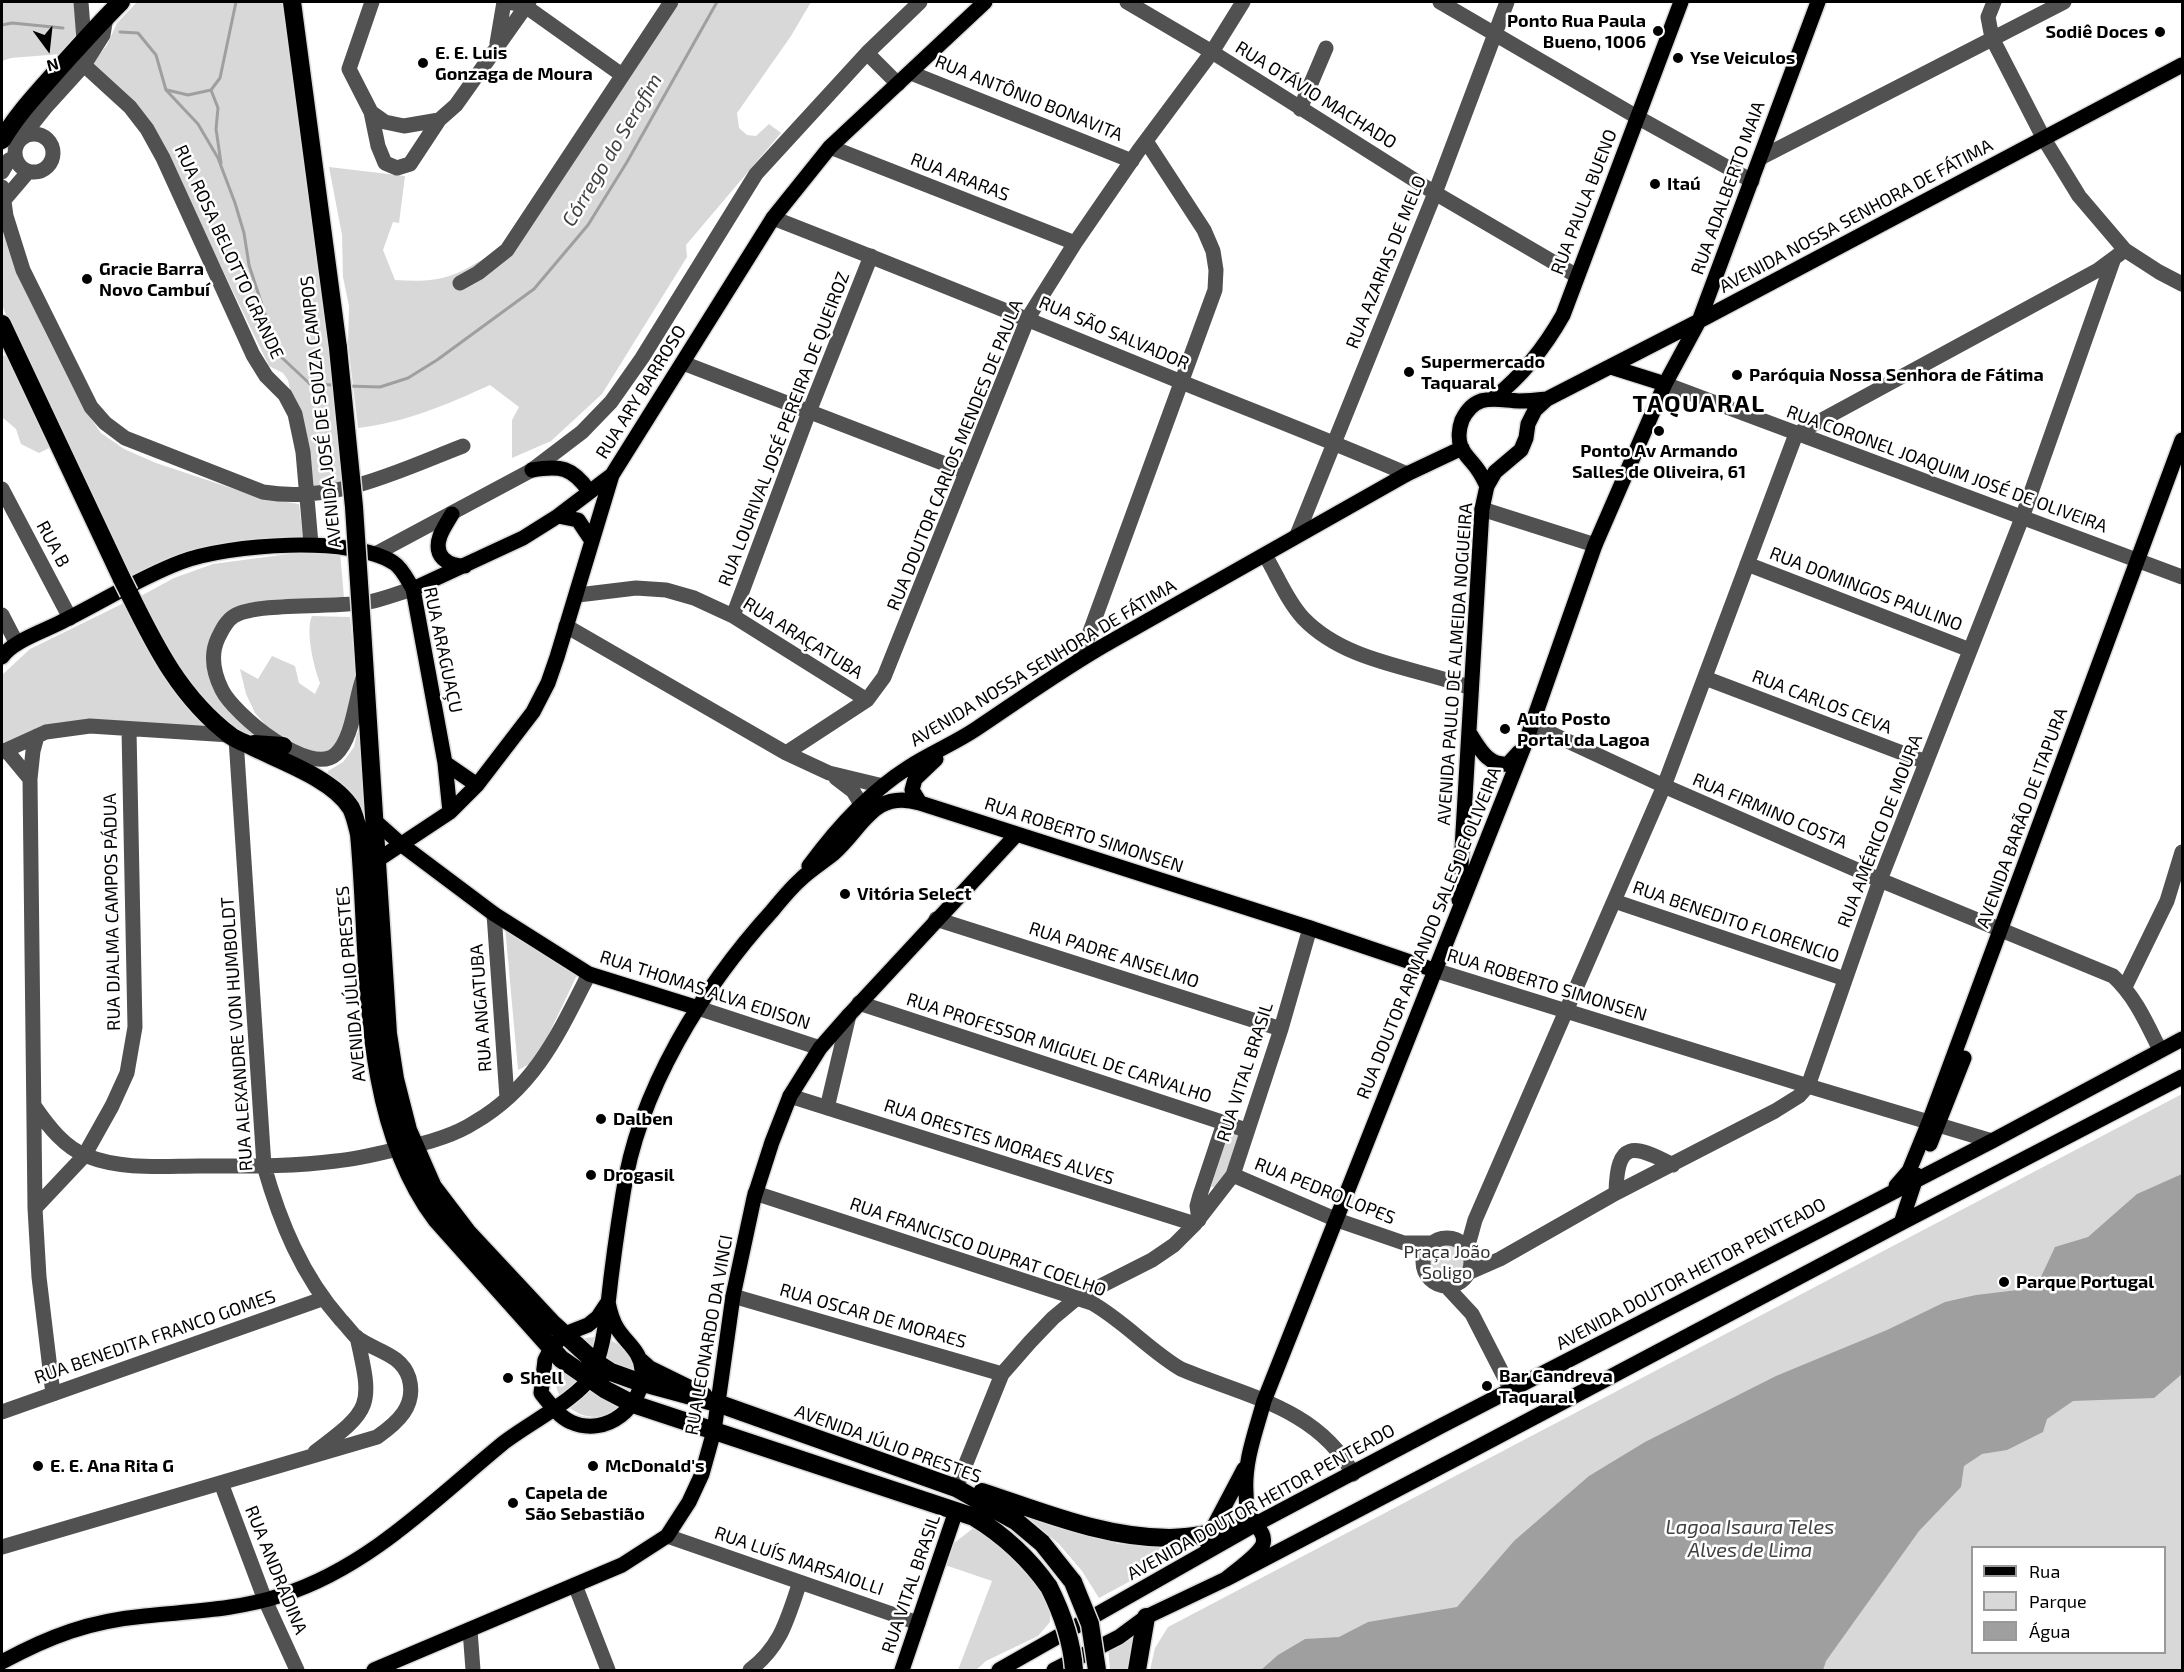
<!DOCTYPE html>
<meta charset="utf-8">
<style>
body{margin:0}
#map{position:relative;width:2184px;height:1672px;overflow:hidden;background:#fff;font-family:"Exo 2",sans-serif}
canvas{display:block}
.frame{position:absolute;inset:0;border:3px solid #000;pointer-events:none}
.legend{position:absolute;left:1971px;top:1546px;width:195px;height:108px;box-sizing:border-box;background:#fff;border:2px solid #999;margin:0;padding:8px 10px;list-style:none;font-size:18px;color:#000}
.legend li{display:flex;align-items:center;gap:12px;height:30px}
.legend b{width:30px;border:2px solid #999}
.north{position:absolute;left:18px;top:18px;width:60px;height:60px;-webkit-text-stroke:4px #fff;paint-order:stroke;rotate:165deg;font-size:16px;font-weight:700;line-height:24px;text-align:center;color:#000}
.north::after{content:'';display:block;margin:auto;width:21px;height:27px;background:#000;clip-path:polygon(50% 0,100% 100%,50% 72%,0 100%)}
</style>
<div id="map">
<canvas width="2184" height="1672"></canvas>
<div class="frame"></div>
<ul class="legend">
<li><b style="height:8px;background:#000"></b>Rua</li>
<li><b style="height:16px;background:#d8d8d8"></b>Parque</li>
<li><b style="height:16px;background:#9f9f9f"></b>Água</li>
</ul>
<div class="north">N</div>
</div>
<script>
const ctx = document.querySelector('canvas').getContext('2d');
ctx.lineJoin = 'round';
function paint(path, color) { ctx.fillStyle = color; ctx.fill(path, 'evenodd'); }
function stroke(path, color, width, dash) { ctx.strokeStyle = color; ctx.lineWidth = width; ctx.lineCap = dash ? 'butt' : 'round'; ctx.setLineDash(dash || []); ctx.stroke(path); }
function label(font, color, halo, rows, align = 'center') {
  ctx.font = font + ' "Exo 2",sans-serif'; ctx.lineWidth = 5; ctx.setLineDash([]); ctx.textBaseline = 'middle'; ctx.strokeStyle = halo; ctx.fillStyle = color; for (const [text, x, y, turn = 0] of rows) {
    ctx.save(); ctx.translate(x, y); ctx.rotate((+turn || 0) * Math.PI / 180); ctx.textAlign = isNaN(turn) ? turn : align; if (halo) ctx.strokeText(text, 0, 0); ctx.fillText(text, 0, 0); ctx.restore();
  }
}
const green = new Path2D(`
 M2,2H77L80,30L61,54L11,58L2,61Z
 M137,2H292L350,489L307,494L303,452L288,380L283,373L269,366L160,140L92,64L107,45L117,23Z
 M680,2H811L791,36L737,113L739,128L747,135L756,136L769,124L781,133L686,245L687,257L602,394L551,441L512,458V420L519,407L490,385C446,405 407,422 358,428L348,343L349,306L343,277L342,235L329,167L405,176L399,223L393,222L383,250L395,280C414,281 434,282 452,275C475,267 487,252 513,249Z
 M2,217L11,253L45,332L82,405L101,433L124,449L156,463L261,498L299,504L303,538L199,550L130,579L4,310L2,302Z
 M2,355L10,358L53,446L39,453L21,444L16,429L2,417Z
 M340,552L344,598L314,601L252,602L212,634L209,663L257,732L254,737C193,709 170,652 139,597L174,578L213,564L296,553Z
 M128,601L218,732L78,723L2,745V675L30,649Z
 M312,616L350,617L356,673L345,730L333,754L302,751L269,729L255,713L246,694L240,669L258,679L272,656L295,666L299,683L315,694L320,683C314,667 305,631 312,616Z
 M362,732L369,806L364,810L348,789L328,774V771L343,762L354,747L357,733Z
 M505,926L577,975L536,1061L518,1070Z
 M2182,1094V1670H1150L1155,1648L1168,1627ZM1972,1548H2164V1652H1972Z
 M1227,1131L1242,1133L1229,1174L1218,1187H1211Z
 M1427 1262a20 20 0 1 1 40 0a20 20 0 1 1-40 0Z
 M555 1377a40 40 0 1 1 80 0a40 40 0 1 1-80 0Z
 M1023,1513L1072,1531L1119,1544L1176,1549L1178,1555L1099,1598L1082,1571L1059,1544Z
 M976,1526C1001,1542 1037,1574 1048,1602C1050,1608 1050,1616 1050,1622L1038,1636L986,1661L976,1670H958L992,1581L942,1564L949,1547Z
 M1136,1633L1131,1670H1110L1108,1645Z`);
const water = new Path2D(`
 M2182,1174V1374L2154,1398L2073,1401L2047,1419L2043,1432L2007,1450L1982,1454L1964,1466L1961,1487L1919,1531L1826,1661L1823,1670H1261L1278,1655L1305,1639L1339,1637L1368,1622L1457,1607L1514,1541L1589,1476L1645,1442L1776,1376L1887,1330L1945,1302L1976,1295L2026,1289L2040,1279L2055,1247L2088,1237L2137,1194Z`);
const stream = new Path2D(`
 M2,25L12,23L63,28
 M120,32L138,33L156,55L166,90L198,124L218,158L235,203L244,233L249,265L278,354L310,384L334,385
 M167,90L188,95L211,90L220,78L236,2
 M211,90L218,108L216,129L221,163
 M347,386L380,387L408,378L437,360L534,289L588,225L627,162L717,2`);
const minor = new Path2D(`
 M81,2L84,40
 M372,2L349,69L371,112L385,122L404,126L439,120L456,105L529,2
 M509,2L525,6L622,75
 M1127,2L1212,52L1435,193L1577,276
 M1440,2L1637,117L1752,181
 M1994,2L1988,17L1992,38L2044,139L2079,196L2125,250L2159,272L2182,284
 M497,43L504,2
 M867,53L898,84
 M84,65L130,107L147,129L163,158L253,355L266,376L285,395L295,414L303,452L311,544
 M911,73L1132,161
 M1300,109L1326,48
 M371,112L378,146L385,163L397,168L410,164L439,120
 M15 153a19 19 0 1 1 38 0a19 19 0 1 1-38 0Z
 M21,138L45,108L84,65L103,35L106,17
 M830,147L1075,243
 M1762,157L2064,2
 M2,172L9,160L15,157
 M2,187L6,216L23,270L91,407L105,423L125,438L263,492C335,504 398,471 463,446
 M5,199L28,172
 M773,218C909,271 1044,326 1179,381C1255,412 1331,441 1407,474
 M460,283L478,273L507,250L671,2
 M683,363L966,472
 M1665,384L2182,577
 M2,489L70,618
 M1482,509L1595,545
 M1297,535L1435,193L1507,2
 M377,553L532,470L582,432L611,402L642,358L756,174L867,53L920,2
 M1265,555C1277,575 1287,601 1303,618C1346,663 1416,667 1471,688
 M1747,564L1970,650
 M578,595L636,588L666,590L694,598L733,616L867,700
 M2,615L16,642
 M733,616L809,412L871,256
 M566,626L786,753L829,773L883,786
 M1080,659L1215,290L1216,270L1213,251L1204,230L1146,141
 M363,678C355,700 353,738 336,754C310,778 234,714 222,690C214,674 210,655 218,638C222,630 226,621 234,616C257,602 337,608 369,602C384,599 398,593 413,589
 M1705,678L1926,762
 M1531,724L1664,786L1880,880L2113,976C2135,996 2147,1024 2160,1050
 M37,736L33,751L30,779L35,1208L39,1277L53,1394
 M6,750L30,779
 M2,752L46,732L90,726L230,735
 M786,753L867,700L884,677L1028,318L1075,243L1139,150L1212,52L1243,2
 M836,778L853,791L862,806
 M1614,901L1845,979
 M494,914L507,1098
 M936,919L1281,1029
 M1434,970L1808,1086L1992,1141
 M2125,987L2167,901L2182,852
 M859,1003L1246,1130
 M698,1008L820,1048
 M790,1096L1195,1224
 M35,1107C48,1126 65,1148 87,1156C122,1170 163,1166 199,1166C245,1166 291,1167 336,1161C357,1159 377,1154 398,1149C424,1144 452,1137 475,1122C535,1087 559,1033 589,974
 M827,1108L849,1015
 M1233,1175L1337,1220L1404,1243H1431
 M755,1193L1092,1303C1125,1322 1149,1350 1181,1369C1245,1396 1318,1408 1353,1474
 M1616,1193C1617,1140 1633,1144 1673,1165
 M35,1208L84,1156L112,1106L127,1073L135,1027L129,730
 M1199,1220L1197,1206L1200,1195L1224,1123
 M1423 1262a24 24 0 1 1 48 0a24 24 0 1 1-48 0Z
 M1467,1249L1475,1220L1664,786L1796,434L2098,270L2125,250
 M1468,1273L1500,1259L1616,1193L1775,1111L1799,1096L1808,1086L1880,880L2022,518L2114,258
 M1446,1286L1472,1314L1511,1390
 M733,1296L1002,1374
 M2,1412L322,1299
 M315,1452C372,1409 373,1407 357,1337
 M221,1483L265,1600L297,1670
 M956,1488L1002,1374L1030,1342L1053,1318L1077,1298L1152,1260L1174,1245L1195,1224L1233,1175L1281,1029L1310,928
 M667,1536L918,1623
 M2,1547L377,1437C397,1423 417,1406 409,1378C401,1353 374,1351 356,1337C351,1332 346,1325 341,1320C302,1276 280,1222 264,1166L236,739
 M575,1585L608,1670
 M470,1630L473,1670
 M750,1670C782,1645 787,1619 800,1582`);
const major = new Path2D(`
 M1611,367L1665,384
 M1494,398C1523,375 1545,347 1563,315L1681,2
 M532,470C560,465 572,467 589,491
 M1487,486C1484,481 1482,475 1478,470C1473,462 1465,456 1461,447C1458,439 1459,428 1462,420C1476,392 1495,400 1519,401C1528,401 1538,400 1547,399
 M452,514C448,521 443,528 440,536C433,556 447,566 465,566
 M558,516L578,520L592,541
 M413,589L523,538L558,516L612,475L773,218L830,147L985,2
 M2,657C13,640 48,630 67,619C105,600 141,577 181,562C228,544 352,535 394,563C402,568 408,581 413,589L445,763L450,812
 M1470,734C1480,749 1488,766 1508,764L1519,752
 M445,763L477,785
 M920,803L912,790L915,779L936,759
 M375,821L402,845L494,914L589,974L698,1008
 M376,861L450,812L477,785L533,712L548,683L557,657L612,475
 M809,866C836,829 871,791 909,767C931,753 955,743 976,729C1021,699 1064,668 1110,642L1407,474L1462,448
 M1459,900L1482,509L1487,486L1495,472L1521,450L1526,438L1528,424L1535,410L1547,399L1699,321L2182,65
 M1930,1144L1964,1058
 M1896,1186L1909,1171L1929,1122L2182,440
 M1901,1223L1917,1175
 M608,1302C610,1312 612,1320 617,1328C626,1343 641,1351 642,1370C645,1406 606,1438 571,1422C559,1417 549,1403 541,1393L545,1360L551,1348L565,1334L588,1325L598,1317Z
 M641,1360L650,1368L705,1395
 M1206,1541L1244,1469
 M1226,1579C1235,1571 1259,1555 1263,1544C1266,1533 1256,1527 1252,1519C1247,1512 1246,1501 1246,1492C1244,1461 1256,1431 1264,1401L1525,744L1595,545L1665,384L1699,321L1818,2
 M2,1662C50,1636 90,1621 145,1616C192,1611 237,1610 282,1595C368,1568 434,1500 502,1444C524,1426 579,1398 590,1377C602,1355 605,1329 608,1304C612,1267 617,1231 623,1194C638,1091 703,987 772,911C781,900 790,889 800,880C810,870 822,863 833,854C863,828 873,789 920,803L1310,928L1434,970
 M374,1670L622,1565L667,1536L689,1502L702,1474L714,1431L733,1296L754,1198L772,1142L790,1096L820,1048L849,1015L1017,834
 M902,1670L956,1511
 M999,1670L1256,1524L1441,1426L1992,1141L2182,1039
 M1054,1670L1119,1637L1146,1617L1226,1579L1463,1455L1901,1223L2182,1077`);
const highway = new Path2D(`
 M292,2L338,348
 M2,140C15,118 31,100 48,81C72,54 96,27 121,2
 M2,324L122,579
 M129,593C156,648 181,698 231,736C238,741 248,744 255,748C284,762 334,780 351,808C355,816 357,826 359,834C371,959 358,1114 436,1219L561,1359L606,1390L633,1404L974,1517C1005,1536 1028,1557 1049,1587
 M362,628L388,1034L395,1079L408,1130L433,1187L468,1233L552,1323L594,1361L611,1372L636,1381L717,1403L956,1488L1017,1522L1042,1543L1073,1582
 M254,744L283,746
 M982,1492C1043,1512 1104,1538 1170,1538C1198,1537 1228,1530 1256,1524
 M1137,1670L1146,1617`);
const highwayBridge = new Path2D(`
 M338,348L354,507L362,628
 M122,579L129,593
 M1073,1582L1090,1624L1097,1670
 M1049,1587C1062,1613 1072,1641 1074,1670`);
const markers = [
 [1658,31,6,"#000"],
 [2160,32,6,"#000"],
 [1678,58,6,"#000"],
 [423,63,6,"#000"],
 [1655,184,6,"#000"],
 [87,279,6,"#000"],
 [1409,372,6,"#000"],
 [1737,375,6,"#000"],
 [1659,431,6,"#000"],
 [1505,729,6,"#000"],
 [845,894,6,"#000"],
 [601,1119,6,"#000"],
 [591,1175,6,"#000"],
 [2004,1282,6,"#000"],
 [508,1378,6,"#000"],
 [1487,1386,6,"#000"],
 [38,1466,6,"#000"],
 [593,1466,6,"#000"],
 [513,1503,6,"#000"]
];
const poiNames = [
 ["Ponto Rua Paula",1646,21,"right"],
 ["Bueno, 1006",1646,42,"right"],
 ["Sodiê Doces",2148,32,"right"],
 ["E. E. Luis",435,53],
 ["Gonzaga de Moura",435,74],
 ["Yse Veiculos",1690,58],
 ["Itaú",1667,184],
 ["Gracie Barra",99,269],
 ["Novo Cambuí",99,290],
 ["Supermercado",1421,362],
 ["Taquaral",1421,383],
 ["Paróquia Nossa Senhora de Fátima",1749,375],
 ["Ponto Av Armando",1659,451,"center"],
 ["Salles de Oliveira, 61",1659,472,"center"],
 ["Auto Posto",1517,719],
 ["Portal da Lagoa",1517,740],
 ["Vitória Select",857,894],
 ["Dalben",613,1119],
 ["Drogasil",603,1175],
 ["Parque Portugal",2016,1282],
 ["Bar Candreva",1499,1376],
 ["Taquaral",1499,1397],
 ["Shell",520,1378],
 ["E. E. Ana Rita G",50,1466],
 ["McDonald's",605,1466],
 ["Capela de",525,1493],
 ["São Sebastião",525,1514]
];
const streetNames = [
 ["RUA OTÁVIO MACHADO",1316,95,32],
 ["RUA ANTÔNIO BONAVITA",1029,98,22],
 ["RUA ARARAS",960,177,21],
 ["RUA ADALBERTO MAIA",1728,188,-70],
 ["RUA PAULA BUENO",1584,202,-69],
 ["AVENIDA NOSSA SENHORA DE FÁTIMA",1856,216,-28],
 ["RUA ROSA BELOTTO GRANDE",229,252,65],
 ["RUA AZARIAS DE MELO",1386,262,-68],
 ["RUA SÃO SALVADOR",1114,333,23],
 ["RUA ARY BARROSO",641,392,-58],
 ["AVENIDA JOSÉ DE SOUZA CAMPOS",321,412,-96],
 ["RUA LOURIVAL JOSÉ PEREIRA DE QUEIROZ",784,429,-69],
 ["RUA DOUTOR CARLOS MENDES DE PAULA",955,455,-68],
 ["RUA CORONEL JOAQUIM JOSÉ DE OLIVEIRA",1947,469,20],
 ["RUA B",53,544,62],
 ["RUA DOMINGOS PAULINO",1866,589,21],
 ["RUA ARAÇATUBA",803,638,32],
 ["RUA ARAGUAÇU",443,650,78],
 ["AVENIDA NOSSA SENHORA DE FÁTIMA",1043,663,-31],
 ["AVENIDA PAULO DE ALMEIDA NOGUEIRA",1455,664,-86],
 ["RUA CARLOS CEVA",1822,702,21],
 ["RUA FIRMINO COSTA",1770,811,23],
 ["AVENIDA BARÃO DE ITAPURA",2022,818,-70],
 ["RUA AMÉRICO DE MOURA",1880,831,-69],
 ["RUA ROBERTO SIMONSEN",1084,835,18],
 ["RUA DJALMA CAMPOS PÁDUA",112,912,-91],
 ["RUA BENEDITO FLORENCIO",1736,922,19],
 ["RUA DOUTOR ARMANDO SALES DE OLIVEIRA",1429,933,-68],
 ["RUA PADRE ANSELMO",1114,955,18],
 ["AVENIDA JÚLIO PRESTES",351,984,-95],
 ["RUA ROBERTO SIMONSEN",1547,985,17],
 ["RUA THOMAS ALVA EDISON",705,990,18],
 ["RUA ANGATUBA",481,1008,-94],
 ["RUA ALEXANDRE VON HUMBOLDT",237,1034,-94],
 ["RUA PROFESSOR MIGUEL DE CARVALHO",1059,1048,18],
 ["RUA VITAL BRASIL",1245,1072,-72],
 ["RUA ORESTES MORAES ALVES",999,1142,18],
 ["RUA PEDRO LOPES",1325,1191,22],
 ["RUA FRANCISCO DUPRAT COELHO",978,1247,19],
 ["AVENIDA DOUTOR HEITOR PENTEADO",1691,1274,-28],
 ["RUA OSCAR DE MORAES",873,1316,16],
 ["RUA LEONARDO DA VINCI",709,1335,-80],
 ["RUA BENEDITA FRANCO GOMES",155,1337,-19],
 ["AVENIDA JÚLIO PRESTES",888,1444,20],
 ["AVENIDA DOUTOR HEITOR PENTEADO",1261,1502,-29],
 ["RUA LUÍS MARSAIOLLI",799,1561,19],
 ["RUA ANDRADINA",276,1570,68],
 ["RUA VITAL BRASIL",911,1584,-71]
];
const parkNames = [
 ["Praça João",1447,1252],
 ["Soligo",1447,1273]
];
const waterNames = [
 ["Córrego do Serafim",612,150,-59],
 ["Lagoa Isaura Teles",1750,1527],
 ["Alves de Lima",1750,1550]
];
const districtNames = [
 ["TAQUARAL",1699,404]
];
paint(green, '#d8d8d8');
paint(water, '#9f9f9f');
stroke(stream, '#9f9f9f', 3);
stroke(major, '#dbdbdb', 18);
stroke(highway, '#dbdbdb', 21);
stroke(minor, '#515151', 15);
stroke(major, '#000', 15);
stroke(highway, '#000', 18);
stroke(highwayBridge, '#dbdbdb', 21, []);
stroke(highwayBridge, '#000', 18);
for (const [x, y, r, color] of markers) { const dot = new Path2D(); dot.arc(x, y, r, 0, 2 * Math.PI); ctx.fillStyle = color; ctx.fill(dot); stroke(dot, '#fff', 2); }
label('bold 18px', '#000', '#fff', poiNames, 'left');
label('18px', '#000', '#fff', streetNames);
label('18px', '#2f2f2f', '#fff', parkNames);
label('italic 20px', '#404040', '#fff', waterNames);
ctx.letterSpacing = '1.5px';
label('bold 24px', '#000', '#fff', districtNames);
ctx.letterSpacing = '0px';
</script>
